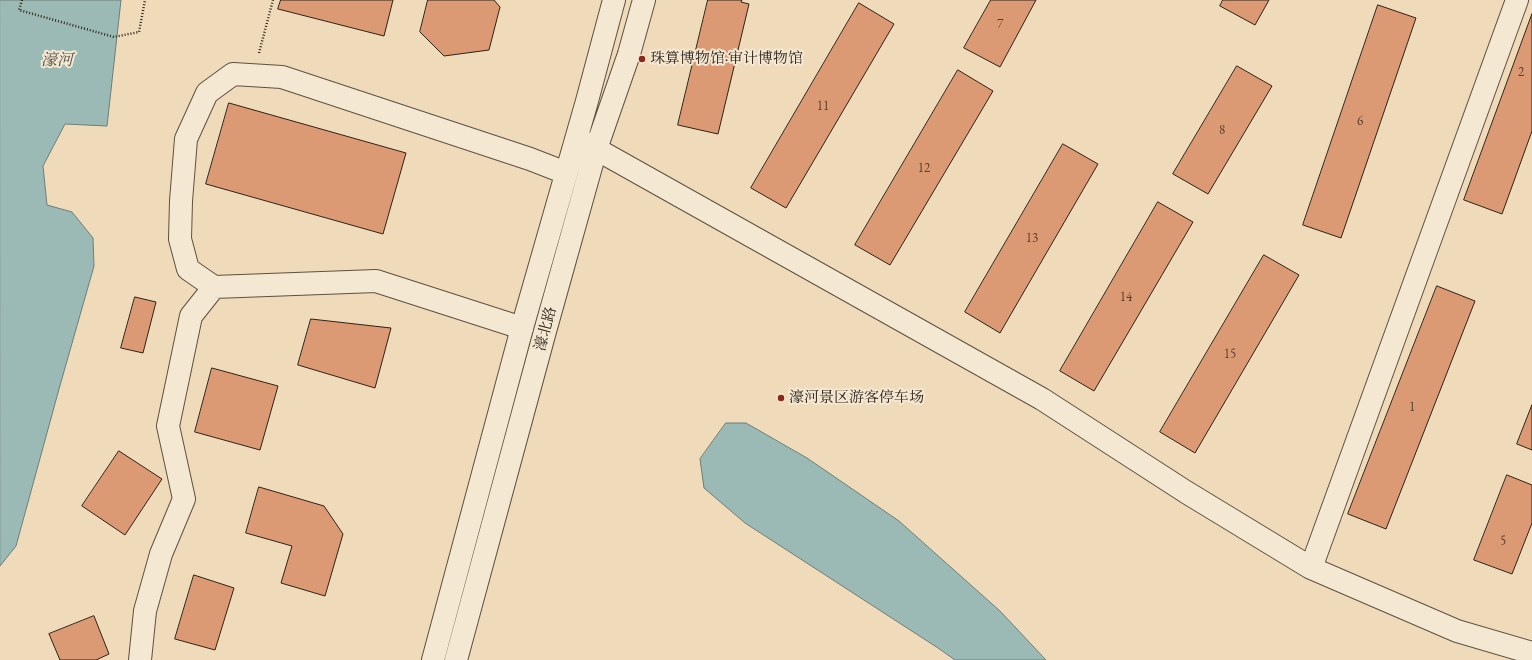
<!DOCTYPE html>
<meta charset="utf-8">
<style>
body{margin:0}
canvas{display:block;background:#efdbb9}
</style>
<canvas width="1532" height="660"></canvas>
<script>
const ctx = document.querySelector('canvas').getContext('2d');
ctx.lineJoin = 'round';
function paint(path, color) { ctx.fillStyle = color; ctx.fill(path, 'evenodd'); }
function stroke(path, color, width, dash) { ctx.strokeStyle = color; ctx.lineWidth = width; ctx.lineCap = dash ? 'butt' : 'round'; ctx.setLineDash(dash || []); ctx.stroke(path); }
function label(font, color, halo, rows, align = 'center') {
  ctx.font = font + ' "EB Garamond","Noto Serif SC",serif'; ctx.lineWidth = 4; ctx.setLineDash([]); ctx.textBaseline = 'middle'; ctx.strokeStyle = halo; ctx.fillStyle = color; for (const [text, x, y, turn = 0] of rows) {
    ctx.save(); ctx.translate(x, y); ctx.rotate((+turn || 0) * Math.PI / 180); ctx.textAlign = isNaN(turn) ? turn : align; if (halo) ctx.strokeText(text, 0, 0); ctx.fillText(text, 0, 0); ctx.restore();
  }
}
const water = new Path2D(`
 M0,0H121L107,126L65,124L43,166L47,205L72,212L93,238L94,266L59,389L16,546L0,566Z
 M726,423H746L807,458L899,521L1000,611L1046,660H955L938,648L745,523L704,488L700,459Z`);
const building = new Path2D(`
 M281,0H393L384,36L278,9Z
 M428,0H494L500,7L489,50L444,56L420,32Z
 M708,0H742L741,2L749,4L718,134L678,125Z
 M991,0H1036L1000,67L964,48Z
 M1223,0H1269L1255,25L1220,6Z
 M859,3L894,24L786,208L751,188Z
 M1378,5L1416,18L1341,238L1303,225Z
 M1532,14V131L1502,214L1464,200Z
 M1237,66L1272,86L1208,194L1173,174Z
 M958,70L993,91L890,265L855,245Z
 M229,103L406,153L383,234L206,184Z
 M1063,144L1098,164L1000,333L965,312Z
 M1158,202L1193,222L1094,391L1060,371Z
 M1264,255L1299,275L1195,453L1160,432Z
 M1437,286L1475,301L1386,529L1348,514Z
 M135,297L156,302L143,353L121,348Z
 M311,319L391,328L375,388L298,365Z
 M212,368L278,386L260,450L195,432Z
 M1532,405V450L1517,444Z
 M119,451L162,479L125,535L82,506Z
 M1507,475L1532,485V523L1512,574L1474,560Z
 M259,487L324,506L343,534L325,596L281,583L292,546L246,533Z
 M194,575L234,588L215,650L175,639Z
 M94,616L109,654L96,660H60L49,634Z`);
const path = new Path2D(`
 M22,0L19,10L114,37L139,32L145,0
 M259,53L273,0`);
const minor = new Path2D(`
 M580,140L1042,399L1186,492L1311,568L1457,631L1532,653
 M214,287L188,269L180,239L181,201L186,139L207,93L233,74L282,77L530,159L566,173
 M1311,568L1517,0
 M140,660L145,611L161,554L184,499L168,426L191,316L214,287L376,281L522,328`);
const tertiary = new Path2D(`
 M433,660L522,328L587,101L614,0
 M456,660L544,335L596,149L629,54L644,0`);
const markers = [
 [642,59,4,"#8f2418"],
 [781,398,4,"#8f2418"]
];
const numberNames = [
 ["7",1000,24],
 ["2",1521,72],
 ["11",823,106],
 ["6",1360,121],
 ["8",1222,130],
 ["12",924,168],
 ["13",1032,238],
 ["14",1126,297],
 ["15",1230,354],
 ["1",1412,407],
 ["5",1503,541]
];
const poiNames = [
 ["珠算博物馆·审计博物馆",650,59],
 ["濠河景区游客停车场",789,398]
];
const streetNames = [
 ["濠北路",546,329,-75]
];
const waterNames = [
 ["濠河",57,61]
];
paint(water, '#9bbab5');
stroke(water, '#6f7d77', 1);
paint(building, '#db9a73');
stroke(building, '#2e2219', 1);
stroke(minor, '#5e5041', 24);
stroke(tertiary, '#5e5041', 24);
stroke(path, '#2e2219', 2.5, [1, 2]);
stroke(minor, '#f5e8d2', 22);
stroke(tertiary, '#f5e8d2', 22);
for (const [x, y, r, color] of markers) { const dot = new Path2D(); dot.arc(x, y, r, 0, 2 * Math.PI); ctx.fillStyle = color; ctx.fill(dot); stroke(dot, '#f5e8d2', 1.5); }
label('13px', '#594030', null, numberNames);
label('15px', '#2e2219', '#f5e8d2', poiNames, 'left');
label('15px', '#2e2219', '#f5e8d2', streetNames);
label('italic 16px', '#4f5048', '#f5e8d2', waterNames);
</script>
